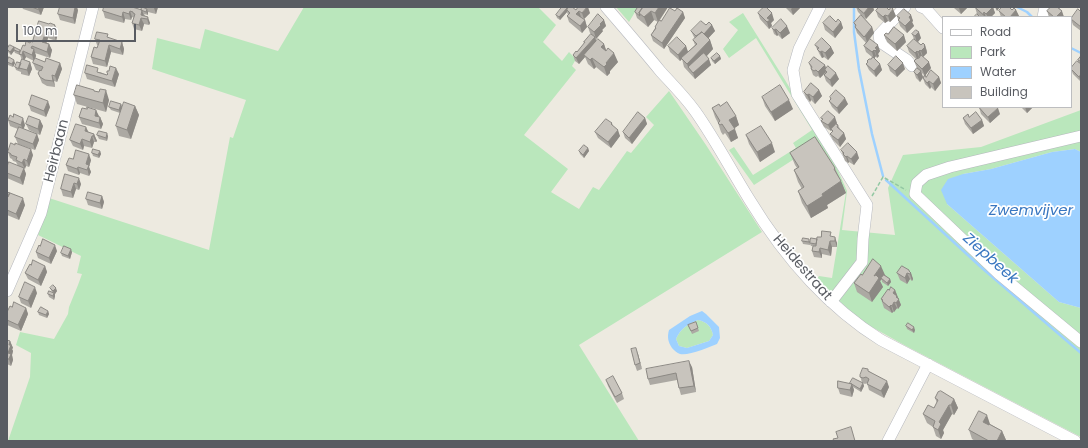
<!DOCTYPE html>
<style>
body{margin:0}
#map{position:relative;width:1088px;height:448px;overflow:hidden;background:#edeae0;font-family:Poppins,sans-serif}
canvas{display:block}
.frame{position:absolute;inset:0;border:8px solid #595c62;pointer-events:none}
.legend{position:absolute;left:942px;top:16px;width:130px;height:92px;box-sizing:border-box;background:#fff;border:1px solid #bdbec0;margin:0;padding:5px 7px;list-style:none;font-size:12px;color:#595c62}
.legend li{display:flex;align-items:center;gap:8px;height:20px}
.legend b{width:20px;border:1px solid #bdbec0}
.scale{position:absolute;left:16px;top:24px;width:120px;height:18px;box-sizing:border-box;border:2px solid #595c62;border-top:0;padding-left:5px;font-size:12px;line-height:14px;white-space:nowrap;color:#595c62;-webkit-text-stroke:3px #fff;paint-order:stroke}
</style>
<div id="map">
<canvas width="1088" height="448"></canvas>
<div class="frame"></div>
<ul class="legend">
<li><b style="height:5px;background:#fff"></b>Road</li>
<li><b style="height:11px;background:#bae7bc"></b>Park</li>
<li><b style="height:11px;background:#9ed1ff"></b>Water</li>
<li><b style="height:11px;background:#c8c4bd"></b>Building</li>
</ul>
<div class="scale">100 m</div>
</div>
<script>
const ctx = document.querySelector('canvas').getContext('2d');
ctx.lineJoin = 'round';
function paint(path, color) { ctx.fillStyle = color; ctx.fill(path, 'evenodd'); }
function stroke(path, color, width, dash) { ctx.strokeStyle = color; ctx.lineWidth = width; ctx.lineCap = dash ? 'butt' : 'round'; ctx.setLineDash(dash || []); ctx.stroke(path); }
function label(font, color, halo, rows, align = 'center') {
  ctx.font = font + ' Poppins,sans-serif'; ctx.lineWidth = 3.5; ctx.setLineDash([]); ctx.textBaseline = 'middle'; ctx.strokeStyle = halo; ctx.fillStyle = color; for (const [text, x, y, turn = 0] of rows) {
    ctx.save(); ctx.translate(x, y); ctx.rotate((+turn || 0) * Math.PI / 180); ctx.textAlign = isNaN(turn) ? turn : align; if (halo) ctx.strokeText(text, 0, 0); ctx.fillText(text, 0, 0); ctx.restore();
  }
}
const green = new Path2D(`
 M304,7H539V8L556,25L543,42L562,61L569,52L576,59L572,66L576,70L524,135L568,169L551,192L579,209L593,187L599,190L627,151L631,153L654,125L646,117L669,91L706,145L762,232L579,345L639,441H8L30,377L31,353L16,345L20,332L54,339L68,314L69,307L78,285L82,274L77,273L81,256L38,235L49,198L209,250L230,137L233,138L246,100L152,69L157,38L200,49L205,29L278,51Z
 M616,7H638L629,22Z
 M743,13L785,80L836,166L847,191L842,230L895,235L888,188L903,155L981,147L1081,110V152L1075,149L1052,152L991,169L963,174L947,204L1059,302L1081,308V437L906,346L861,321L816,280L819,276L832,278L846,192L819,143L754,185L729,150L734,147L753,175L796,148L793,143L812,130L756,38L729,58L723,49L738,30L729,22Z
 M698,320C707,322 711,326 713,335L709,341L687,348L679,346L676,339C681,328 687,325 698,320Z`);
const water = new Path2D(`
 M1075,149L1081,152V308L1059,302L947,204L941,190L948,179L963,174L991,169L1052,152Z
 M702,311L706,314L719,327L720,338L717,344C709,347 689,356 680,354C677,353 674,350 672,348C668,342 667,337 669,330L690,316ZM698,320C707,322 711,326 713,335L709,341L687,348L679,346L676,339C681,328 687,325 698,320Z`);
const stream = new Path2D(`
 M854,7V32L859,69L872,134L883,176
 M1017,7L1027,12L1032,17
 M1071,48L1081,53
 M886,180L982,268L1081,353`);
const path = new Path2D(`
 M872,196L883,177L906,190`);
const minor = new Path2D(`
 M606,7C625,29 643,50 661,72C673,85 685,97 695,111C715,139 731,170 749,199C783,255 825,305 881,340L1075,441
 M820,7L799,49L793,70L797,94L867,205L863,239L862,262L831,302
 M905,7L879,35L880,42L907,60L912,66
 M921,7L926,9L943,28
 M1043,17L1045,7
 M1081,136L950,167L926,175L917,183L915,194L999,274L1081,342
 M7,291L41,213L93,7
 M888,441L928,364`);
const wall = new Path2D(`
 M22,7H44L41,15L23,9Z
 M141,7H158L156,14L148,12V15L144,14L150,23L149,25L144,24L142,31L134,29L132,23L134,18L132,17L131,20L125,19L124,23L105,18L103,11L141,10Z
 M638,7H668L660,20L661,21L675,11L683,12L685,18L664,49L653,41L651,35L655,28V27L658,22L654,20L648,27L637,18L635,12Z
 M785,7H799L800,8L793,15Z
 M856,7H873L874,10L866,19L862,16L872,27L874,33L868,41L880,51L878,54L879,56L877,58L876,56L874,58L880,64L882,70L876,77L869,70L866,64L867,63V61L871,59L872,57L866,52L864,46L867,42L866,43L857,33L855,27V26L854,23L861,15L858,12Z
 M954,7H968L961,14L954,8Z
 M975,7H993L995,13L991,17H981L977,14Z
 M1051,7H1059L1064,17H1049L1047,11Z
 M567,9L576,10L590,13L584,19L581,17L585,20L587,27L582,33L569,22L567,16L568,15L567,12L560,20L557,18L556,15Z
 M78,10L75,24L60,20L58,14Z
 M1012,10H1016L1019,16L1020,17H1001L999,11Z
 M876,11L896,16L890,22L888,21L885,23L878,17Z
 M1081,12V31L1073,25L1071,19V18Z
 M758,13L774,20L771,23L772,26L769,29L760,19Z
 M911,15L913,21L912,22L914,26L907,33L900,26L897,16Z
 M604,20L606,26L602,30L603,31L596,39L595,38L596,41L604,44L606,50L618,62L610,71V73L607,76L596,67L594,69L588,64L585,57L579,64L575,61L573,55L577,52L585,43L584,42L591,34L590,33L588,27Z
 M836,22H841L843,28L835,38L825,30L823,23Z
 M49,24L55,25L58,33L56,41L48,38L46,43L49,44L52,50L50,58L35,53L36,56L34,61L26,57L24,60L30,62L32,69L29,76L21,74V72L16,70L15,67L21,63L22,60L20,55L15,53L14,51L11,55L8,52L7,50V43L9,46L20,51L25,46L32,42Z
 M706,25H712L715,31L708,38L710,40L713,49L706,57L711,65L695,79L684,67L682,59L680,61L670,52L668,46H686L688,52L695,45L693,40L695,39L691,31Z
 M772,28L790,33L782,39L778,35L777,36L774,34Z
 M912,34L921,38L918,42L921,45H925L927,51V53L923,57L931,68L925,75L926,77H939L941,83L935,91L931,87L930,89L925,84L923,78L920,82L916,78L914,72L917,68L914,61L916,59L909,52L907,46L914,39ZM921,72L924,75L923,77Z
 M884,35L906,42L897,51L887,42Z
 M109,38L122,42L124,49L123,55L111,52L107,67L93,64L91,57L98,45H97L95,39Z
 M815,45L831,47L834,53L828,60L824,57L822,58L820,55Z
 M7,56L8,58L15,63L13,67L8,65L7,64V65Z
 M720,56L721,59L715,64L712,61L711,58Z
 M1081,56V82L1073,74L1071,69V68L1078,62V60Z
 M45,62L60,63L62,69L57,82L54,81L55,87L47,86L42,83L38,73L39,71L36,70L33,63Z
 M809,63L825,65L826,69L839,79L832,87L826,81L824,75L826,72L820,78L818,76L816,77L813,75Z
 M888,65L905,69L897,77L890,71Z
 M109,71L119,74L115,87L87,79L85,73L100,72L107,75V73Z
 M94,90V91L99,92L109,100L106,112L77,104L74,95Z
 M819,90L822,96L815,104L811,100L810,102L806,98L804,92Z
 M762,97L793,109L775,121L765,106Z
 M830,97L848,104L839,114L832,107L829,101L831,100Z
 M121,104L122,107L120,113L111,110L109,107Z
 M29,105L50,107L46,117L31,111Z
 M135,106L139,115L131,139L119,136L116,126Z
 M720,106L736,116L739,125L734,128L738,138L731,142L725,133L723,135L721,132L718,123L715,117L712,108Z
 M979,107L1000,114L990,123L981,114Z
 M1021,107H1033L1027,113Z
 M96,110L98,117H100L103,124L101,129L82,124L79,117Z
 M969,117L982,120L984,126L973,134L965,124L963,118Z
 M645,118L647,124L632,144L625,138L623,132Z
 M821,118L837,123V124L838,125L840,129L844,133L846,139L840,147L833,140L830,134L832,132V130L831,131L824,127L821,121L822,120Z
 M8,120L25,125L23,129L37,134L39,140L35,150L18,144L15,137L18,129L10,126Z
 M40,120L43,126L40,135L29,130L26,124Z
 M612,123L613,126L620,136L611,148L598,138L595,132Z
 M88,132L94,134L97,141L96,142H94L92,148L84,146L83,150L73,146L70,140Z
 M97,135L108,136L107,141L99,139Z
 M746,135L775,152L760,162L749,144Z
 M588,148L589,151L584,158L580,154L579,151Z
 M841,150L859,158L854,165L849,162L848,163L845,161Z
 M100,151L101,154L99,158L93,156L92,153Z
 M8,152L33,155L29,167L26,166L24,169L26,174L23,185L7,178V167L18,166L16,162L13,161L12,159L10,158Z
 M790,153L835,168L846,193L827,205L828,208L811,218L802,203L798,191L802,189L798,182L794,170L797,168L795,165Z
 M73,159L91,160L89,167L91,172L89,176L80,173L79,175L68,171L66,165Z
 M65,174L81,184L79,190L76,189L73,198L63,196L61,189Z
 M7,192L25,205L19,220L7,215Z
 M102,196L104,202L102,209L88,205L86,199Z
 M821,237H833L837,243V247H832L831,256L822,254V258L814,257L812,251L813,246H811L810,244V245L803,244L802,241H810Z
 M57,251L51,264L38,258L36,252Z
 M72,252L70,259L62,256L61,253Z
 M31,265L45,266L47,272L41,286L28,279L25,273Z
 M910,272L911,273L913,279L912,281L910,279L907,284L900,280L897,273Z
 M862,275H885L890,279L891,282L888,286L882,282V280L880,281L883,287L872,302L857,292L854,283Z
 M50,288L57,291L55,294V296L54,300L49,297L48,294L52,292Z
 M895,290L901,305L898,309L897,308L894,312H893L892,313L884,308L881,299Z
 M37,293L31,308L21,303L19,297Z
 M12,307L26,308L28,314L21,331L7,325V312Z
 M48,311L49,314L47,318L39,315L38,312Z
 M696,322L699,331L692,334L688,325Z
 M906,326L915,330L914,333L907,329Z
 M7,340L10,341L13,348L12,349L13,351L12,355L13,360L11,366L7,364Z
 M638,354L642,369L637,371L635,365Z
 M692,367L696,392L681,395L679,388L677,380L650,385L648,379Z
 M869,371L889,387L884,398L869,390L867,383L865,384L863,383L864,386L861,392L853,387L854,390L852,397L840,394L838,388L850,384L862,383L860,375Z
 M606,380L622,393L624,399L617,403L608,386Z
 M935,398L954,399L958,408L954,415L952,414L943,430L944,433L941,439L936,436L933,427L927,423L923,414L934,408L937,403Z
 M990,424L1002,431L1006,440L1005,441H975L972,439L969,430Z`);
const shadedWall = new Path2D(`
 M39,7H44L41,15L38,9Z
 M75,7H77L78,10L75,24L73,18Z
 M154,7H158L156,14L154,8Z
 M587,7H588L590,13L584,19L582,13Z
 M659,7H668L658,22L655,13Z
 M793,7H799L800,8L793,15L791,9Z
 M869,7H873L874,10L866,19L864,13Z
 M960,7H968L961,14L959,8Z
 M993,7L995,13L991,17H988L986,14Z
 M995,7H1000L997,11Z
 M567,8L568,11L567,10V12L560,20L559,17Z
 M147,9L148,12V15L146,12Z
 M893,9L896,16L890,22L888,16Z
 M142,10L144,16L141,15Z
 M1016,10L1019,16L1018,17H1010Z
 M130,11L132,17L131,20L129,14Z
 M579,11L581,17L579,20L576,14Z
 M651,11L654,20L648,27L644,17Z
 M1062,11L1064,17H1056Z
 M123,12L125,19L124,23L122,17Z
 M683,12L685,18L664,49L662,43Z
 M984,12L986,17H984L983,14Z
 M772,13L774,20L771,23L772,26L769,29L767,22V18Z
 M885,15L888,21L885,23L883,17Z
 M911,15L913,21L912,22L914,26L907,33L905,26L909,17Z
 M148,17L150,23L149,25L147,19Z
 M141,18L144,24L142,31L139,25Z
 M585,20L587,27L582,33L580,26Z
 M604,20L606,26L602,30L603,31L596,39L594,32Z
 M841,22L843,28L835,38L833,32Z
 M55,25L58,33L56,41L54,34Z
 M712,25L715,31L704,43L701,36Z
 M787,26L790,33L782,39L780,33Z
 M872,27L874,33L867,42L865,36Z
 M776,29L778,35L777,36L774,30Z
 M46,32L48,38L45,48L42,42Z
 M919,32L921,38L917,43L915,36Z
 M904,35L906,42L897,51L895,44Z
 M595,37L597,43L584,55L585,57L579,64L576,58Z
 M710,40L713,49L692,72L688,67L687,64Z
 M122,42L124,49L123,55L120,49Z
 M49,44L52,50L50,58L47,52Z
 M604,44L607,53L601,47Z
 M109,45L111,52L107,67L105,61Z
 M878,45L880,51L878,54L879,56L877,58L875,51V48Z
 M925,45L927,53L923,57L921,51Z
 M32,46L33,51L34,49L36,56L34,61L32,55L31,48Z
 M686,46L688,52L681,58L682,59L680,61L678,55Z
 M14,47V51L11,55L10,52Z
 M831,47L834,53L828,60L825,53Z
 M874,50L876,56L874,59L872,52Z
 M920,50L922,57L920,58L918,52Z
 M23,51L26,57L24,61L22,55Z
 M822,51L824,57L822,58L820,52Z
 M917,51L919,57L917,59L915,53Z
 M614,53L618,62L610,71V73L607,76L604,67L606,63Z
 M720,56L721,59L715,64L714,61Z
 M592,58L596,67L594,69L590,60Z
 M709,59L711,65L695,79L693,73Z
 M14,60L15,63L13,67L12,64Z
 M30,62L32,69L29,76L27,70Z
 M929,62L931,68L925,76L922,69Z
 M60,63L62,69L57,82L55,76Z
 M903,63L905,69L897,77L895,71Z
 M880,64L882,70L876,77L874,71Z
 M825,65L827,71L825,70L826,72L820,78L818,72Z
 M116,68L119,74L115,87L112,81Z
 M921,71L923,77L920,82L917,75Z
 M836,73L839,79L832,87L830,80Z
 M1081,74V82L1079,77Z
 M52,75L54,81L55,87L53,81Z
 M939,77L941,83L935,91L933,84Z
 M929,81L931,87L930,89L927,83Z
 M106,90L109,100L106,112L103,103Z
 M819,90L822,96L815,104L813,97Z
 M809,94L811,100L810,102L807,95Z
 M845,98L848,104L839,114L837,108Z
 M789,100L793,109L775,121L771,112Z
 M48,101L50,107L46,117L44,111Z
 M121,104L122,107L120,113L119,110Z
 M135,106L139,115L131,139L127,130Z
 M1025,107H1033L1027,113Z
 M998,108L1000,114L990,123L988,117Z
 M96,110L99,116L97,122L95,116Z
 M736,116L739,125L732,130L729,120Z
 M100,117L103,124L101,129L99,123Z
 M835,117L837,123L831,131L828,125Z
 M23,118L25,125L23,131L21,125Z
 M645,118L647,124L632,144L629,138Z
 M40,120L43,126L40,135L38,129Z
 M982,120L984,126L973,134L971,128Z
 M86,127L89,133L85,131Z
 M735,129L738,138L731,142L728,133Z
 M618,130L620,136L611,148L608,142Z
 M107,133L108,136L107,141L106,138Z
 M844,133L846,139L840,147L838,140Z
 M37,134L39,140L35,150L33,144Z
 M94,134L97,141L96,142L93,136Z
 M92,136L94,142L92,148L90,142Z
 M82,139L84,146L83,150L80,144Z
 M772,143L775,152L760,162L757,152Z
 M588,148L589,151L584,158L583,155Z
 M31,149L33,155L29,167L27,161Z
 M100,151L101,154L99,158L98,155Z
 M857,152L859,158L854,165L851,159Z
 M89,154L91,160L89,167L91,172L89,176L86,164Z
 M847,156L849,162L848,163L846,157Z
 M24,159L26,166L25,169L22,163Z
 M78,167L80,173L79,175L77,169Z
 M24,168L26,174L23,185L20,178Z
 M79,178L81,184L79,190L77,184Z
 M841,181L846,193L827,205L828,208L811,218L807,206L822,194Z
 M74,183L76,189L73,198L71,192Z
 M102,196L104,202L102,209L100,203Z
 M23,198L25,205L19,220L16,214Z
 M835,237L837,243V247L835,241Z
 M830,241L832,247L831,256L828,250Z
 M55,245L57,251L51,264L49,258Z
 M820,248L822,254V258L819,252Z
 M71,249L72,252L70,259L68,256Z
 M45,266L47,272L41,286L38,280Z
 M881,266L885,275L880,281L883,287L872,302L869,293L874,276Z
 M909,270L910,274L911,273L913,279L912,281L909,271Z
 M907,273L910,279L907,284L905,278Z
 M890,279L891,282L888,286L887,283Z
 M35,287L37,293L31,308L28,301Z
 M56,288L57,291L55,294V296L54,300L53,296L54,294L53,291Z
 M895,290L901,305L898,309L893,293Z
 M894,302L897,308L894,312L892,306Z
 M891,305L893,312L892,313L889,307Z
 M26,308L28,314L21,331L18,325Z
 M48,311L49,314L47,318L46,315Z
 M914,327L915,330L914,333L912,330Z
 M10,341L13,348L12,349L13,351L12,355L13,360L11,366L9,359L8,353L9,345Z
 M636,348L638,354L642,369L640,363Z
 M689,361L692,367L696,392L694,386Z
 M887,381L889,387L884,398L881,391Z
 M863,383L864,386L861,392L860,389Z
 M852,384L854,390L852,397L850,390Z
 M954,399L958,408L954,415L951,405Z
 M949,405L952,414L943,430L944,433L941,439L938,430L939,422Z
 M987,415L990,424L986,431L983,422Z
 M1002,431L1006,440L1005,441H997Z`);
const building = new Path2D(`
 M32,7H39L38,9Z
 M60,7H75L73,18L58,14Z
 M104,7H132L142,10L141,15L148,17L147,19L141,18L139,25L132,23L135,14L133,13V12L130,11L129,14L123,12L122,17L103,11Z
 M142,7L147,9L146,12L141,10Z
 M562,7H566L567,8L559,17L556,15Z
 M569,7H572L576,10L578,7H587L582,13L579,11L576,14L585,20L580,26L567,16L570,13L567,10Z
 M638,7H643L639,13L640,16L635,12Z
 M643,7H659L655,13L651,11L644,17L639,13Z
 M764,7H766L772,13L767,18L770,20L767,22L758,13Z
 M857,7H869L864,13Z
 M879,7H886L889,10L891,7L893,9L888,16L885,15L883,17L876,11Z
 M975,7H993L986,14L984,12L983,14Z
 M1002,7H1009L1012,10L1014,8L1016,10L1010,17H1006L999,11Z
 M1051,7H1057L1062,11L1056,17H1054L1047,11Z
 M670,8L675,11L677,8L683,12L662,43L651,35L656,28L655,27L659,20L661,21Z
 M904,9L911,15L909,17L911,20L905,26L898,20L900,18L897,16Z
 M1078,9L1081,12V27L1071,19Z
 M598,14L604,20L600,24L601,25L594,32L588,27Z
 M977,14L980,17H974Z
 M861,15L872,27L865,36L864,37L855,27L856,25L854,23Z
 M830,16L836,22L838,19L841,22L833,32L823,23Z
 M781,19L787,26L780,33L776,29L774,30L772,28Z
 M39,21L49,24L50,23L55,25L54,26L56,27L54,34L46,32L42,42L49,44L47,52L32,46L31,48L34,49L32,55L23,51L22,55L19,54L23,45L25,46L26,41L30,43L31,41L32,42Z
 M701,21L706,25L709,22L712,25L704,34L702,32L696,36L691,31Z
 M894,27L904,35L895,44L884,35L886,33L888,34Z
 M916,30L919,32L915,36L912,34Z
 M97,32L108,34L107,37L122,42L120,49L109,45L105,61L91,57L94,47L97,48L100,40L95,39Z
 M702,32L710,40L687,64L681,58L697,44L693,40Z
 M591,34L595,37L576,58L573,55L576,51L577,52L585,42H584Z
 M677,37L686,46L678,55L668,46Z
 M822,38L831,47L825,53L822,51L820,52L817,49L819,48L815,45Z
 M598,39L604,44L601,47L606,51L608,48L614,53L606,63L607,64L604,67L592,58L590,60L584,55Z
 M870,39L878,45L875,48L877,49L875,51L874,50L872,52L864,46Z
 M914,39L921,45L923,43L925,45L924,46L925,47L921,51L920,50L918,52L917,51L915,53L907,46Z
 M10,45L20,50L19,52L14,50V47L10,52L7,49Z
 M704,53L709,59L693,73L688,67L701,55Z
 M717,53L720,56L714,61L711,58Z
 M921,55L929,62L922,69L914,61L916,59L919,58Z
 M896,56L903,63L895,71L888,65Z
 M1081,56V60L1080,61L1078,60Z
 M9,57L14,60L12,64L7,62Z
 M814,57L825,65L818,72L816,70L814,71L811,69L812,67L809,63Z
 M873,57L880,64L874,71L866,64L868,62L867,61L869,59H871Z
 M35,58L45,62L46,58L60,63L55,76L52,75L53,81L45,80L40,77L38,73L40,70L41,71L43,67L33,63Z
 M22,59L30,62L27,70L19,68Z
 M1077,61L1081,64V74L1079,77L1071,69V68Z
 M17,62L21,63L19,68V69L15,67Z
 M87,65L98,68L97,72L107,75L108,74L107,73V71H109L110,66L116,68L112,81L85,73Z
 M828,66L836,73L830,80L824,75L827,72L825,70Z
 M917,68L921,71L917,75L914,72Z
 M931,70L939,77L933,84L929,81L927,83L923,78L925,75L926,77Z
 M811,83L819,90L813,97L809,94L807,95L804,92Z
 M77,85L94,90V91L99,92L100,89L106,90L103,103L74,95Z
 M780,85L789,100L771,112L762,97Z
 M836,90L845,98L837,108L829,101L831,99L830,97Z
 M32,95L48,101L44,111L29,105Z
 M111,101L121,104L119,110L109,107Z
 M124,102L135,106L127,130L116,126Z
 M727,102L736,116L729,120L735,129L728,133L722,124L720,125L718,123L720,121L712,108L719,104L720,106Z
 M87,107L96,110L95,116L100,117L99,123L79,117L82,108L87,109Z
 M979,107H997L998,108L988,117Z
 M828,111L835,117L828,125L821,121L823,119L821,118Z
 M638,112L645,118L629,138L623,132Z
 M976,112L982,120L971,128L963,118L968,114L969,117Z
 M14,114L23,118L21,125L8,120L10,115L13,117Z
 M29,116L40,120L38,129L26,124Z
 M606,119L612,123L611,124L618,130L608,142L595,132Z
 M76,124L86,127L85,131L94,134L93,136H92L90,142L82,139L80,144L70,140Z
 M836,124L838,125L837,127L844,133L838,140L830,134L833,131L831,129Z
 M761,126L772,143L757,152L746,135Z
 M19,127L37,134L33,144L15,137Z
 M99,131L107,133L106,138L97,135Z
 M815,137L835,168L834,169L841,181L822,194L823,196L807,206L798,191L804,187L794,170L799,167L790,153Z
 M11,143L15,145V143L31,149L27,161L24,159L22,163L16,160L17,157L11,155V154L8,152Z
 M848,143L857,152L851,159L847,156L846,157L843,154L844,153L841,150Z
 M584,145L588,148L583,155L579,151Z
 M93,149L100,151L98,155L92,153Z
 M76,150L89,154L86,164L89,165L87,170L78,167L77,169L66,165L69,158L73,159Z
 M9,162L24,168L20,178L7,173V167Z
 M65,174L79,178L77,184L74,183L71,192L61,189Z
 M7,192L10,193L8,197H7Z
 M88,192L102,196L100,203L86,199Z
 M10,193L23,198L16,214L7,210V198Z
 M822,231L831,232L830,236L835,237V241H830L828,250L820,248L819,252L812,251L813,246H816L817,237H821Z
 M803,238L809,239V242L802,241Z
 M811,238L817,239L816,244L810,243Z
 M43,239L55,245L49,258L36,252L39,245L40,246Z
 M64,246L71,249L68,256L61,253Z
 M873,259L881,266L874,276L876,275L879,278L869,293L854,283L861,274L862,275Z
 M33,260L45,266L38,280L25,273L30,264L31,265Z
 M902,266L909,270V271L911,273L910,274L907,273L905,278L897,273Z
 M884,275L890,279L887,283L881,278Z
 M25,282L35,287L28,301L19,297Z
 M53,285L56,288L53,291L50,288Z
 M891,287L895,290L893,293L897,296L896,297L899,299L896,303L894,302L892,306L891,305L889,307L882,301L883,300L881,299L888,289L889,290Z
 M49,291L54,293L53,296L48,294Z
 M14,302L26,308L18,325L7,320V312L10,306L12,307Z
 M41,307L48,311L46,315L38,312Z
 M696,322L698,328L691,331L688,325Z
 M908,323L914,327L912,330L906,326Z
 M7,340L10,341L9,345H11L8,353L11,354L9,359H7Z
 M636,348L640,363L635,365L631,349Z
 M689,361L694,386L679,388L676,373L648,379L646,369Z
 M863,368L868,369V371L887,381L881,391L867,384L869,379L866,377L863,378L860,377V375Z
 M613,376L622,393L615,397L606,380Z
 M853,378L863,383L860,389L850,383Z
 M838,381L852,384L850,390L838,388Z
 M941,391L954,399L951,405H949L939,422L941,424L938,430L933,427L935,421L923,414L928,405L934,408L938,400L935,398L938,392Z
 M979,411L987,415L983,422L989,425V424L1002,431L997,441H989L969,430Z
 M851,427L855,441H834L833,439L838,438L836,432Z`);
const streetNames = [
 ["Heirbaan",57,151,-76],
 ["Heidestraat",802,268,49]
];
const waterNames = [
 ["Zwemvijver",1031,211],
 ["Ziepbeek",990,259,42]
];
paint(green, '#bae7bc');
paint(water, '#9ed1ff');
stroke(stream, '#9ed1ff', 2.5);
stroke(minor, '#b6b8be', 12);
stroke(path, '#93c8a3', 1.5, [4, 2]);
stroke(minor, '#fff', 11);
paint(wall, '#aca9a3');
paint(shadedWall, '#8c8984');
paint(building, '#c8c4bd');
stroke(building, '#8c8984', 1);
label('14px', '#595c62', '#fff', streetNames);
label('italic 15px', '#3876c0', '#fff', waterNames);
</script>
